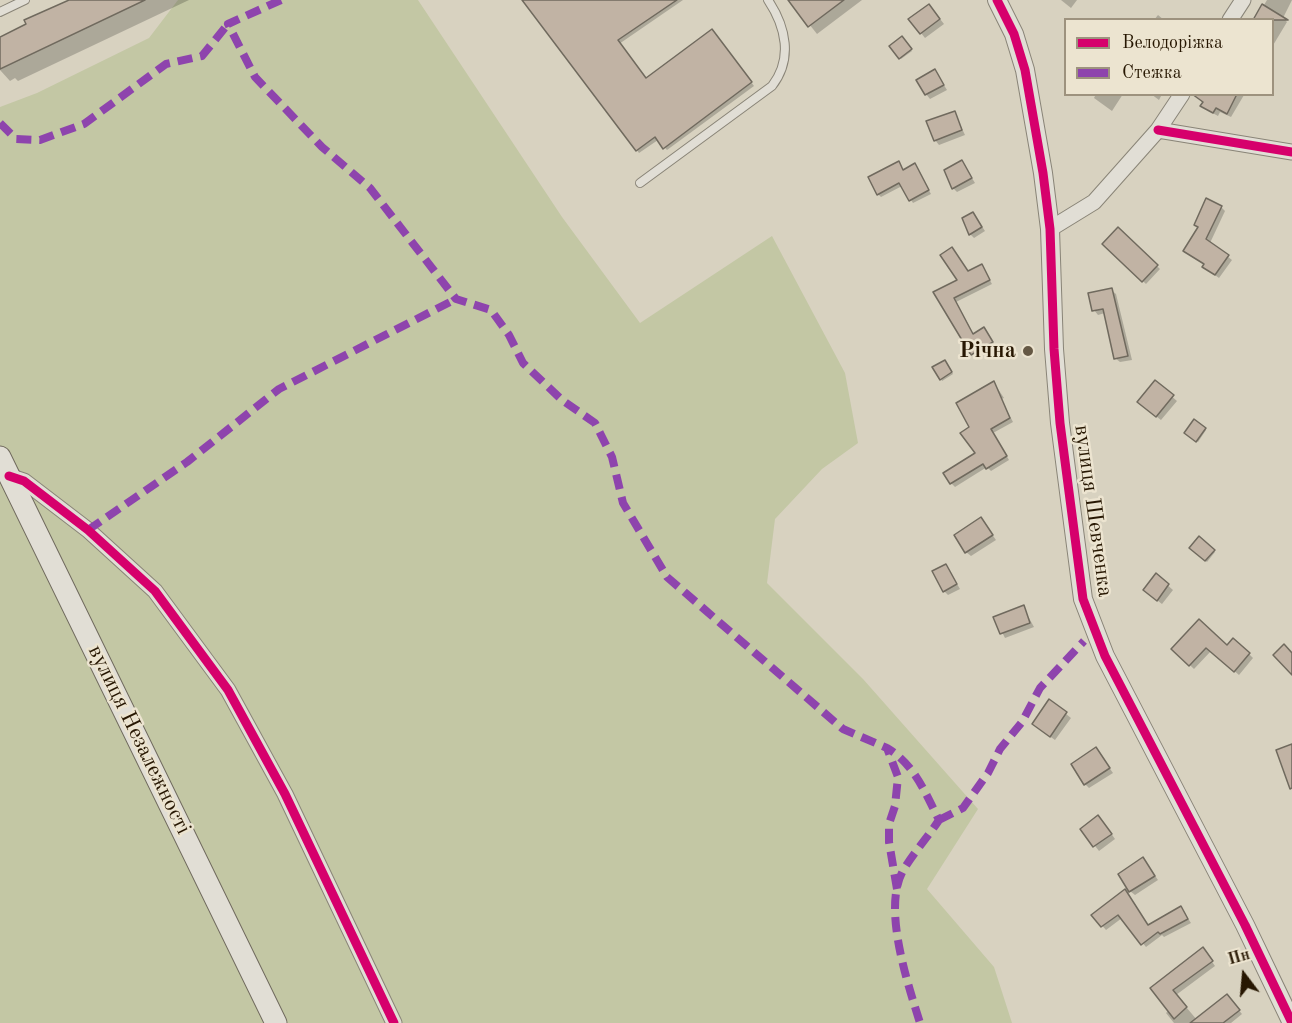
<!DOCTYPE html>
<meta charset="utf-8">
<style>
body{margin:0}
#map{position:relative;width:1292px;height:1023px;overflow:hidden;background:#d8d2c0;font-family:"Old Standard TT",serif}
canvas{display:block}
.legend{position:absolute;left:1064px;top:18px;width:210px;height:78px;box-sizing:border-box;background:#ece4d0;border:2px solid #9d927e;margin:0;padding:8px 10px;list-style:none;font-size:18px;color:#271702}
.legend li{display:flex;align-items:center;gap:12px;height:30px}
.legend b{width:30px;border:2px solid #9d927e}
.north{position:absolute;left:1214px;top:945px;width:60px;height:60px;-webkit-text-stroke:4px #ece4d0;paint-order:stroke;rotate:344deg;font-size:16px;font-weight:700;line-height:24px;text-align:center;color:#271702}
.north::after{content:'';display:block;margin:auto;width:21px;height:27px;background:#271702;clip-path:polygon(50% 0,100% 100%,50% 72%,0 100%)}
</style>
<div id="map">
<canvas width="1292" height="1023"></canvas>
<ul class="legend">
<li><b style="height:8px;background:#d6006c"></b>Велодоріжка</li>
<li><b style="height:8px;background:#8e44ad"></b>Стежка</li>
</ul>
<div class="north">Пн</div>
</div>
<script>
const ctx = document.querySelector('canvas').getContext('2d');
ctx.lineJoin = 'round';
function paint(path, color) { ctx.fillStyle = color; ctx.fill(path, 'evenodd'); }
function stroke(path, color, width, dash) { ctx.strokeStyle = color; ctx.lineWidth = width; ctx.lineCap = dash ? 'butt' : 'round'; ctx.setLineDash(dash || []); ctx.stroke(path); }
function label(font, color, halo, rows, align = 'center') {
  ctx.font = font + ' "Old Standard TT",serif'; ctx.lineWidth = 5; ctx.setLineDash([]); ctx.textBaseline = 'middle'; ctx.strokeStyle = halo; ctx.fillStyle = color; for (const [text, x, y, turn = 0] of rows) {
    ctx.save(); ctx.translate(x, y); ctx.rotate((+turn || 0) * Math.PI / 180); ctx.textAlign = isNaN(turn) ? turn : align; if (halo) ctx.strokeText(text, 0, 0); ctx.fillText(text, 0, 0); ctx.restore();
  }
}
const green = new Path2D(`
 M178,0H418L562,217L640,323L772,236L845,373L858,443L822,469L775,519L767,583L863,679L978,809L927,889L994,967L1012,1023H0V107L37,93L149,38Z`);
const shadow = new Path2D(`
 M70,0H189L18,81L15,78L10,81L0,70V39Z
 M524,0H683L619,44L646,80L715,33L754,86L667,150L658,140L639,153Z
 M790,0H862L817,34Z
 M1061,0H1077L1071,8Z
 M1267,0H1292L1283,18L1287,22L1272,47V20H1255Z
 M933,10L944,24L925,38L921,33Z
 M1158,15L1164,20H1154Z
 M904,40L912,51L901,59L900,58Z
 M935,71L947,90L930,99L926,94Z
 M1096,94H1123L1112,111L1094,98Z
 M1151,94H1162L1159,100Z
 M1196,94L1244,95L1231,117L1220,112L1218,116L1207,110Z
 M954,112L965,135L939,145L935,140Z
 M962,162L975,183L957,192L953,188Z
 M899,163L904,171L915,165L931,194L913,203L902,186L881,197L878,194Z
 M1221,207L1225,211L1210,243L1232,260L1219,278L1208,270L1205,265L1199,228L1196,225Z
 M973,213L985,231L974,238L970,234Z
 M1118,229L1160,269L1146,284L1104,244Z
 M982,266L992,284L956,302L974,335L987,332L995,346L976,357L935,292Z
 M1111,290L1116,294L1132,360L1120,362L1115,358L1105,313L1098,315L1094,310Z
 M947,363L953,374L942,381L941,379Z
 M1155,382L1177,401L1161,420L1143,406Z
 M994,383L1004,398L1001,399L1013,422L993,433L1009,460L991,471L987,467L955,487L951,483L977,453L971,427Z
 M1205,429L1206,430L1198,442L1188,435Z
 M981,519L996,540L971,556L966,552Z
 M1199,538L1215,552L1207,562L1191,548Z
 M946,565L960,589L948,595L944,591Z
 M1156,575L1173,590L1162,604L1149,594Z
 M1023,607L1034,627L1005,638L995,618Z
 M1227,647L1249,654L1253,658L1239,675L1211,651L1194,669L1173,649Z
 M1050,701L1071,718L1055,740L1038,728Z
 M1096,749L1113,773L1089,788L1085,784Z
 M1103,822L1115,839L1099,851L1082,829Z
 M1143,859L1158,880L1135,895L1130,891Z
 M1125,891L1148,926L1181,908L1191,923L1164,937L1162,935L1146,947L1122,918L1106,930L1093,915Z
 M1206,953L1215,966L1176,995L1197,1020L1230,1000L1242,1014L1231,1023H1174L1166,1013L1169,1010L1152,988Z`);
const building = new Path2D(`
 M69,0H145L0,69V37L26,24L24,20Z
 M522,0H677L618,40L646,78L712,29L752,82L663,149L655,137L636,151Z
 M788,0H844L808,27Z
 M929,4L940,19L920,34L908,19Z
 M1262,4L1288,20H1253Z
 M902,36L912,49L899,59L889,46Z
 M935,69L944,85L925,95L916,80Z
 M1192,94H1237L1227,114L1216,108L1213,113L1200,106L1203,102Z
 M955,111L962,130L934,141L926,121Z
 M962,160L972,178L952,189L944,170Z
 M899,161L903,170L915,163L929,190L909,201L899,183L877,195L868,177Z
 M1206,198L1222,206L1206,239L1229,255L1215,275L1202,267L1204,264L1183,251L1198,227L1194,225Z
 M973,212L982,227L969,235L962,218Z
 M1118,227L1158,265L1142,282L1102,244Z
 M952,247L968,271L982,264L990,280L954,298L973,334L984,327L993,342L971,355L933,292L957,280L940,255Z
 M1112,288L1128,356L1114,359L1103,309L1092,311L1088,293Z
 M945,360L952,372L940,380L932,367Z
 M1155,380L1174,395L1156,417L1137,402Z
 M994,381L1010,418L991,429L1007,456L986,469L983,464L950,484L943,473L975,453L960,433L969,427L956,403Z
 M1194,419L1206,428L1196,442L1184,433Z
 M981,517L993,535L965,553L954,535Z
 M1199,536L1215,550L1205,561L1189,548Z
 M946,564L957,584L943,592L932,571Z
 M1156,573L1169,584L1157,601L1143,590Z
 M1024,605L1030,623L1000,634L993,617Z
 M1199,619L1227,645L1233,638L1250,653L1234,672L1206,648L1189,666L1171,649Z
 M1284,644L1292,653V675L1273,655Z
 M1049,699L1067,712L1050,737L1032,724Z
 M1292,744V788L1290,789L1276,750Z
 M1096,747L1110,768L1084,785L1071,764Z
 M1098,815L1112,834L1093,847L1080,829Z
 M1143,857L1155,876L1129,892L1118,874Z
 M1125,889L1148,925L1181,906L1188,919L1160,934L1158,932L1141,945L1118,915L1101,927L1091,915Z
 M1203,947L1213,961L1173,990L1187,1007L1174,1019L1150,988Z
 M1227,994L1240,1010L1223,1023H1190Z`);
const service = new Path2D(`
 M0,12L25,0
 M640,183L772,86C793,59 786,27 768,0`);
const minor = new Path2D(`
 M1230,20L1243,0
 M1158,130L1292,152
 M1050,229L1094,202L1158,130L1182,94
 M9,476L24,481L88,530L155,591L228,690L285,794L394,1023`);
const tertiary = new Path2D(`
 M997,0L1014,34L1025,70L1043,173L1050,229L1054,349L1060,423L1083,599L1105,656L1245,925L1292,1023`);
const secondary = new Path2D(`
 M0,457L276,1023`);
const quiet = new Path2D(`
 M281,0L228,24L255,77L322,147L370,188L456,299L491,310L509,335L523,363L562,400L595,423L612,457L623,503L667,577L843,729L887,748
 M0,123L16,139L40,140L84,124L166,64L202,56L228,24
 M88,530L187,462L279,389L456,299
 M939,820L963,808L988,773L1000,749L1022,722L1040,688L1084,641
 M897,889L889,842V824L895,806L898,777L887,748C914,764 925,792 939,820C928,837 914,852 904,869C881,906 908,984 920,1023`);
const cycleway = new Path2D(`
 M997,0L1014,34L1025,70L1043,173L1050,229L1054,349L1060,423L1083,599L1105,656L1245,925L1292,1023
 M1158,130L1292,152
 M9,476L24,481L88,530L155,591L228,690L285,794L394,1023`);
const markers = [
 [1028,351,6,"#655844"]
];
const poiNames = [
 ["Річна",1016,351]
];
const streetNames = [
 ["вулиця Шевченка",1093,511,82],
 ["вулиця Незалежності",139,740,64]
];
paint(green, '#c3c7a4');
paint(shadow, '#0003');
paint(building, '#c1b3a4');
stroke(building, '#706a5e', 1.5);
stroke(service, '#898477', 10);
stroke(minor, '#898477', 17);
stroke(tertiary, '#898477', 20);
stroke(secondary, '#706a5e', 23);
stroke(service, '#e1ded5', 8);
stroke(minor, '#e1ded5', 15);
stroke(tertiary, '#e1ded5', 18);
stroke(secondary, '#e1ded5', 21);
stroke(quiet, '#8e44ad', 8, [15, 8]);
stroke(cycleway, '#d6006c', 9);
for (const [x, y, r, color] of markers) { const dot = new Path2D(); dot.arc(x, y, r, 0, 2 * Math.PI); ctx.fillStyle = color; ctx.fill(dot); stroke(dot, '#ece4d0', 2); }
label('bold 22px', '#271702', '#ece4d0', poiNames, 'right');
label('22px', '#271702', '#ece4d0', streetNames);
</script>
